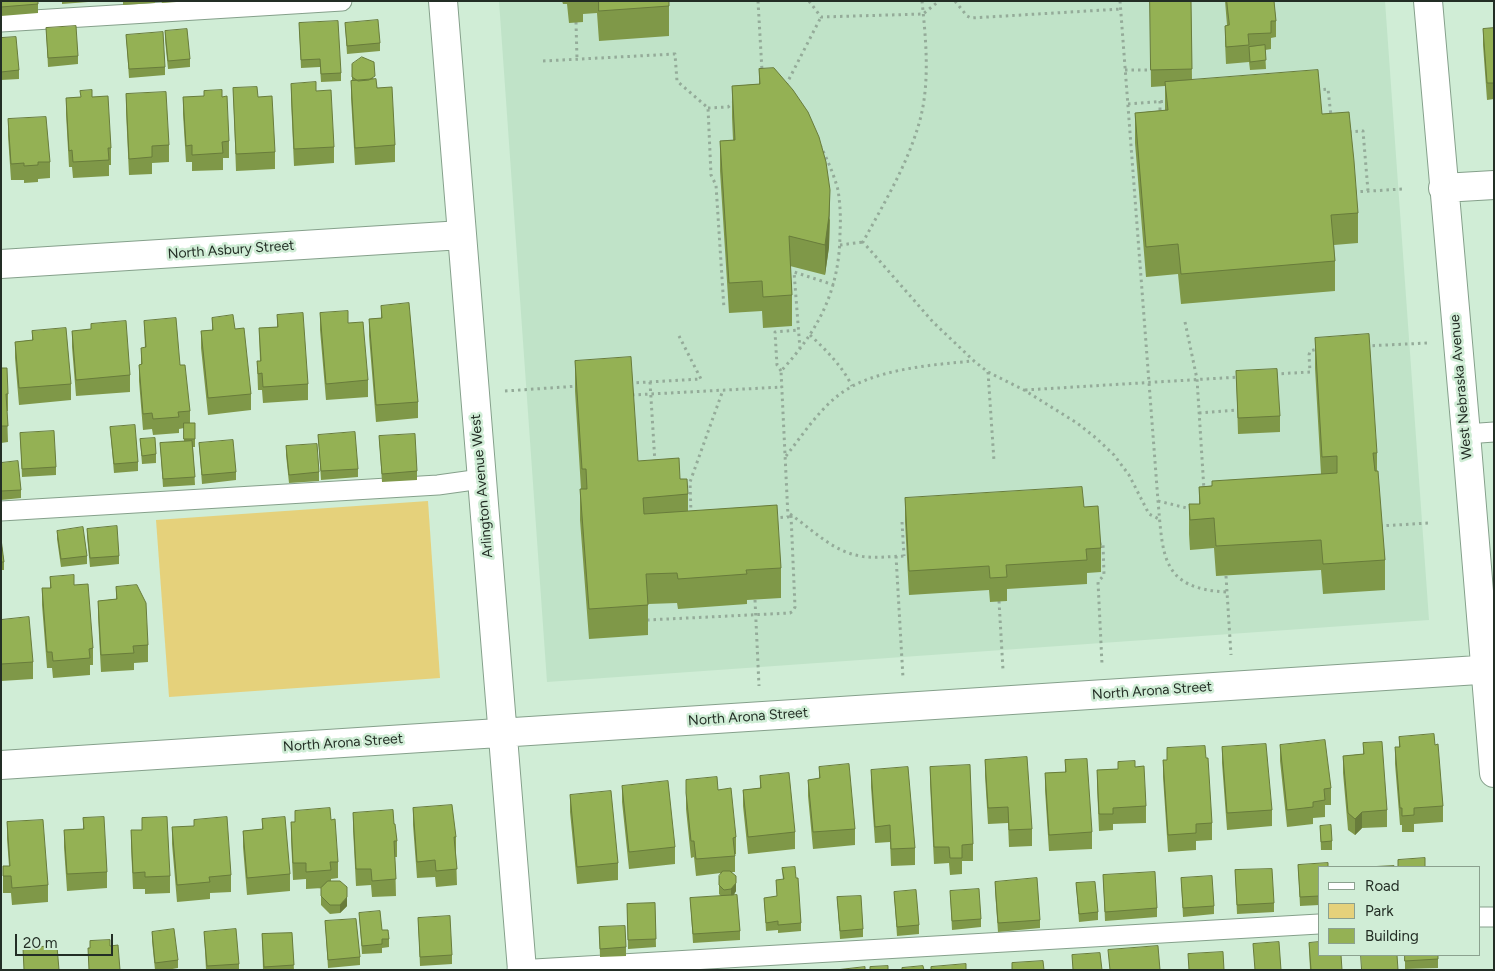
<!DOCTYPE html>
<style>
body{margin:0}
#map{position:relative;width:1495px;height:971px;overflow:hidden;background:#d0edd6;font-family:Figtree,sans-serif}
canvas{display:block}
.frame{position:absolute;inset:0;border:2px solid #232e25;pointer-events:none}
.legend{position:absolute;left:1318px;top:866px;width:162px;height:90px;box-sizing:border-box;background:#d0edd6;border:1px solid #8ba18f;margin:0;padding:6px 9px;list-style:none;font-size:15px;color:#232e25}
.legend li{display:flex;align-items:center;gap:10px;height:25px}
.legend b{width:25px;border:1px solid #8ba18f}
.scale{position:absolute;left:15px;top:934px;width:98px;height:22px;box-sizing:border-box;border:2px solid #232e25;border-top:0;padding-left:6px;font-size:15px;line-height:18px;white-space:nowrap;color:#232e25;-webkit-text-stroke:4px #d0edd6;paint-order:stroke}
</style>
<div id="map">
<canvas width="1495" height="971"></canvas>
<div class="frame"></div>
<ul class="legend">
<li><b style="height:6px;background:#fff"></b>Road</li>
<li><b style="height:14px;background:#e5d17b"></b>Park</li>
<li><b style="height:14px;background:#94b154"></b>Building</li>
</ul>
<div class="scale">20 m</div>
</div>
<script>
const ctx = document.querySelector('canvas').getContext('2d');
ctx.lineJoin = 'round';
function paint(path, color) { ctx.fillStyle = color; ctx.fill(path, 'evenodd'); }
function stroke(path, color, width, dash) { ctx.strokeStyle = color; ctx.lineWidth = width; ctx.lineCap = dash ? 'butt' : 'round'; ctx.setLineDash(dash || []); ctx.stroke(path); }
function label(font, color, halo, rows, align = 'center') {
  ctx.font = font + ' Figtree,sans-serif'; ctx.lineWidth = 5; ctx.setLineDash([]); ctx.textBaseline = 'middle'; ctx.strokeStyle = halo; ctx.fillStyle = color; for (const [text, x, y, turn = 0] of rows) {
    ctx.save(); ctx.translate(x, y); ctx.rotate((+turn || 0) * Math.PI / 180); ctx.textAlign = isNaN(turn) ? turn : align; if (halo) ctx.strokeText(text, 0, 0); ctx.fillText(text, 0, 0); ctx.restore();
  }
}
const built = new Path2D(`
 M499,1H1385L1429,620L547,682Z`);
const green = new Path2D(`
 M428,501L440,678L169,697L156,520Z`);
const path = new Path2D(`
 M758,1L762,71
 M809,1L821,17L923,14L939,1
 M922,1C926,40 930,82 920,120C908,164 884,203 863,242L933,322L974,361L988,372L1024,390L1077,423L1096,438L1114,455L1129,475L1149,514L1159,519
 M955,1L967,16L971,18L1121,9
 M1120,1L1158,501C1163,556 1161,589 1227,592
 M576,22L577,59
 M543,61L675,54L677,81L708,108L711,175L716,185L724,309
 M1125,70H1150
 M786,85L821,17
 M1317,90L1328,89L1331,116
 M1160,101V113
 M1128,104L1168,101
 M708,108L728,107L734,102
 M1349,132L1363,131L1368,191
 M1354,192L1403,189
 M840,245L863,242
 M1185,322L1197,379L1204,490
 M810,335C827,351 842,366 852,386
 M1366,346L1427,343
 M800,349L794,272L834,285
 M781,371L777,365L775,332L799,330
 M988,372L994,461
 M1275,374L1310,372L1309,355L1310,351L1317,349
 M650,382L655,463
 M630,383L701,379L679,336
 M1025,390L1239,377
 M505,391L579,386
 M632,395L782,387
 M1199,413L1237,410
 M786,456C801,437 816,414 835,398C868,369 931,365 973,361
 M1158,501L1191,509
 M691,514L690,482L723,390
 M790,514C813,530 832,551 860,556C875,559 891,556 907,556
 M774,518L788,517L781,371C819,330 840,289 840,232C841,218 840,203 838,190C834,175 828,161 821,147
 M902,522L904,556
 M1380,526L1429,523
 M1099,544L1103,543L1104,575L1098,582L1102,664
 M896,556L903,678
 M1226,576L1231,655
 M755,600L759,686
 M999,601L1003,670
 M647,620L790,613L793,611L795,607L791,515`);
const lane = new Path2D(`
 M1,22L342,1
 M1466,434L1494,432
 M1,511L438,485L481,479
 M1479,917H1494
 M517,970L1319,924`);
const street = new Path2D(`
 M443,1L522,970
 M1428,1L1466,434L1494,773
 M1443,188L1494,185
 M1,264L462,235
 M1,765L1494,669`);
const wall = new Path2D(`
 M1,1H38V13L1,16Z
 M62,1H101L62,4Z
 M123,1H155V3L123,5Z
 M161,1H191L162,3Z
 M562,1H669V36L599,41L597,13L583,14V22L569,23L567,4H563Z
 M1150,1H1191L1192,80L1322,114L1358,213V243L1334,245L1335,261V291L1181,304L1178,274L1146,277L1135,143V113L1165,110V86L1151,87Z
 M1225,1H1274L1276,21V37L1271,38V49L1265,50L1266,69L1250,70L1249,62L1226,64L1225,42V26L1227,25Z
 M299,23L341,73V81L321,82L320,67L301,68Z
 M345,23L380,43V51L347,54Z
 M46,28L78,56V64L48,67Z
 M1494,28V99L1487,100L1483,45V29Z
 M165,31L190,59V67L168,69L165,40Z
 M126,35L165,67V75L129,78Z
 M1,38L19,70V79L1,80Z
 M352,64L375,80L395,145V162L355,165L351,98V81H352Z
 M759,69L830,220L829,247L825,275L790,266L792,295V326L763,328L762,311L729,313L720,171V141L733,140L732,117V86L759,84Z
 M291,84L334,147V163L294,166L291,100Z
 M233,88L275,152V169L236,171Z
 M126,94L169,145V162L152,163V174L129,175L126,111Z
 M92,97L111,148V165H109V176L73,178L72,167H69L66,114V98Z
 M183,97H222L229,141V158H223V170L192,171V162H186L183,114Z
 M8,119L50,162V178L38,179V182L24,183V180H11L8,136Z
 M381,306L418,402V418L376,422L369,336V319L381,318Z
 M320,313L348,323L368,380V397L326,400L320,330Z
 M277,315L308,384V400L263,403L262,390H258L257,361H260L259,328L277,327Z
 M212,318L235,329L251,394V410L208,415L201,348V331L212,330Z
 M144,321L180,365L190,411V423H195V447H193L195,485L163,487L160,443L184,441V428L179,429V433L153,435L152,429L143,430L139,381V365L141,364V348H145Z
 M32,331L71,384V400L19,405L15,358V342L32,340Z
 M72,331L130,375V392L76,396L72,347Z
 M1315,338L1377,453V471L1385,560V590L1323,594L1321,570L1216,576L1214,548L1190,550L1189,534V504H1199V487L1321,474L1315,368Z
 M575,361L638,461L680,479L688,494V511L781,568V598L747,600V604L678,609L677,603L648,604V635L589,639L580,520V489H581L575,391Z
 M1,368L8,394V411H7L8,442L1,443Z
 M1236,371L1280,416V432L1238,434Z
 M110,427L138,462V471L114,473Z
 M20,433L56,467V475L22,477Z
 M318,435L358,469V477L321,480Z
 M379,436L417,471V480L382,482Z
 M140,439L156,454V463L142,464Z
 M199,443L236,472V480L202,484Z
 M286,446L319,472V481L289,483L286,455Z
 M1,463L21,490V498L1,500Z
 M905,498L1084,507L1101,548V572L1087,573V584L1007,589V601L990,602L989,590L909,595L905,522Z
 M87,529L119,556V564L90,567L87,537Z
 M57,531L87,556V564L61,567L57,539Z
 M1,539L4,562V570H1Z
 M50,577L74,585L93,648V665H90V675L53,678L52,668H47L42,605V588H50Z
 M116,587L148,645V662L134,663V670L101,672L98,617V601L116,599Z
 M1,620L33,662V679L1,681Z
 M1399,737L1435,745L1443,806V822L1414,824V832H1402V825H1400L1395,764V747H1399Z
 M1363,743L1387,810V827L1362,828L1355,835L1348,830L1343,773V756L1363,754Z
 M1280,745L1331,788V805H1325V817L1313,818V824L1287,827L1280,761Z
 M1222,747L1272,810V826L1227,830L1222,763Z
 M985,760L1032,829V846L1009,847L1008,823L988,824L985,776Z
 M1065,760L1092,832V849L1049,851L1045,790V773L1065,772Z
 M1163,760L1212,823V840L1196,841V850L1168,852L1163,777Z
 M1118,762L1135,767L1146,806V823L1113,824V830L1099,831L1097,786V770L1118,769Z
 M819,767L855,829V845L813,849L808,796V780L819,779Z
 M930,767L973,844V861H962V874L950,875L949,863L934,864L930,783Z
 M871,770L915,848V865L891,866L890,842L875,843L871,787Z
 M760,776L795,832V849L748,854L743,806V790L760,788Z
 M686,780L718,790L736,837V854H735V872H732L736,891L734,895L740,931V940L693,943L690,898L721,896L719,894V885L721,873L696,876L694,857L691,858L686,809Z
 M622,786L675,847V864L629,869L622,802Z
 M570,795L618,863V880L577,884L570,812Z
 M413,808L456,837V854L457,885L436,887L435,877L417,878L413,825Z
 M353,813L394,824L397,841V857H395L396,896L372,897L371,885L356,886L353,829Z
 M83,818L107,872V888L67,891L64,847V830L83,829Z
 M142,818L170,876V893L145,894V889H133L131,847V830H142Z
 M262,819L290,874V891L247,895L243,847V831L262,829Z
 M331,820L338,862V878L331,879V881L347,906L340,913L330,914L321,905V888H322L306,889V879L293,880L291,839V822Z
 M7,822L48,885V902L12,905L11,893H3V866H9L7,839Z
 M1320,826L1332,841V850H1321Z
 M172,827L231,875V892L210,893V899L177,902L172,844Z
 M1298,865L1319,867V905L1300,906Z
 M782,868L796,878L801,923V931L778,933V930L766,931L764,898L777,897L776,880H783Z
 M1235,870L1274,903V912L1237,914Z
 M1103,875L1157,908V917L1105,921Z
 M1181,878L1214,906V914L1183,917Z
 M995,882L1040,920V928L998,932L995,891Z
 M1076,883L1098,912V920L1079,922Z
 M950,891L981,919V927L952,930Z
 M894,892L919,925V934L897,936Z
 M837,897L863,929V937L840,939Z
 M655,903L656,947L628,949L627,904Z
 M359,913L382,930L389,939V947L382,948V953L362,954Z
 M418,918L452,955V964L420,966Z
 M325,921L360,957V965L328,968Z
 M599,927L626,947V956L600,957Z
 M152,932L178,960V968L167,970H155L152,941Z
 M204,932L239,964V970H206Z
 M292,933L294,970H263L262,934Z
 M1309,943L1342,970H1310Z
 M1405,955H1438V968L1405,969Z`);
const shadedWall = new Path2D(`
 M830,190L829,247L825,275V245Z
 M1362,812V828L1355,835V819Z
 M736,883V891L731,898V889Z
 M347,897V906L340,913V905Z`);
const building = new Path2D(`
 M1,1H38V4L1,7Z
 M599,1H669V6L599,11Z
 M1150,1H1191L1192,69L1151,70Z
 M1227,1H1274L1276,21H1271V33L1248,34L1249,45L1226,47L1225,26L1229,25Z
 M378,20L380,43L347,46L345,23Z
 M338,21L341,73L321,74L320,59L301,60L299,23Z
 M76,26L78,56L48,58L46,28Z
 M1494,28V83H1487L1483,29Z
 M187,29L190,59L168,61L165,31Z
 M163,32L165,67L129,69L126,35Z
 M16,37L19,70L1,72V38Z
 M1265,45L1266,60L1250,62L1249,47Z
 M362,57L374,62L375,76L369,80L358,81L352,77V64Z
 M774,68L793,90L808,112L819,137L826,162L830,190L829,216L825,245L789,236L792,295L763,297L762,281L729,283L720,141L735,140L732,86L760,84L759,69Z
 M1318,70L1322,114L1349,112L1354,161L1358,213L1331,215L1335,261L1181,274L1178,244L1146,247L1135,113L1168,110L1165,82Z
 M376,79L377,88L392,87L395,145L355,148L351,81Z
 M316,82V91L331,90L334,147L294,149L291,84Z
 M257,87L258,97L272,96L275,152L236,154L233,88Z
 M92,90V97L108,96L111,148H108L109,160L73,162L72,150L69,151L66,98L81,97L80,91Z
 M222,90V97L227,96L229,141L222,142L223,153L192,155V145L186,146L183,97L204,96V91Z
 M166,92L169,145L152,146V157L129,159L126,94Z
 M46,117L50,162H38V165L24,166V163L11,164L8,119Z
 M409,303L418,402L376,405L369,319L382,318L381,306Z
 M348,311V323L363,322L368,380L326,384L320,313Z
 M303,313L308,384L263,387L262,373L258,374L257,361H261L259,328L278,327L277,315Z
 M233,315L235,329L244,328L251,394L208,398L201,331L213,330L212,318Z
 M176,318L180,365H185L190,411L178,412L179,417L153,419L152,413L143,414L139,365L142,364L141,348L146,347L144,321Z
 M126,321L130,375L76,380L72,331L91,329V324Z
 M66,328L71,384L19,388L15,342L33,340L32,331Z
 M1369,334L1377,453H1373L1375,471H1378L1385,560L1323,564L1321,540L1216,546L1214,518L1190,520L1189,504H1200L1199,487L1212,486V481L1337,473V456L1322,457L1315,338Z
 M631,357L638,461L679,458L680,479H687L688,494L643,498L644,514L777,505L781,568L746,570L747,574L678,579L677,573L646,574L648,605L589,609L580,489H587L586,469H582L575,361Z
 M1,368H7L8,394H6L8,426H1Z
 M1277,369L1280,416L1238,418L1236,371Z
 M184,423H195V439H184Z
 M135,425L138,462L114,464L110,427Z
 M54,431L56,467L22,469L20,433Z
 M355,432L358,469L321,471L318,435Z
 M415,434L417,471L382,474L379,436Z
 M155,438L156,454L142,456L140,439Z
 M233,440L236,472L202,475L199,443Z
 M192,441L195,477L163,479L160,443Z
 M317,444L319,472L289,475L286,446Z
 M18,461L21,490L1,491V463Z
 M1082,487L1084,507L1098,506L1101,548L1086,549L1087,560L1006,565L1007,577L990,578L989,566L909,571L905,498Z
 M117,526L119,556L90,558L87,529Z
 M83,527L87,556L61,559L57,531Z
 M1,539L4,562H1Z
 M74,575V585L88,584L93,648L89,649L90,658L53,661L52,652H47L42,588H51L50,577Z
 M137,585L146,603L148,645L133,646L134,653L101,655L98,601L117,599L116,587Z
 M29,617L33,662L1,664V620Z
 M1434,734L1435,745L1438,744L1443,806L1414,808V815L1402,816V808H1400L1395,747H1400L1399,737Z
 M1325,740L1331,788L1324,789L1325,800L1313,802V807L1287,810L1280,745Z
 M1382,742L1387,810L1362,812L1355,819L1348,813L1343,756L1364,754L1363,743Z
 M1266,744L1272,810L1227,813L1222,747Z
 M1205,746L1206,758H1208L1212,823L1196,824V833L1168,835L1163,760H1167V748Z
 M1027,757L1032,829L1009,830L1008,807L988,808L985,760Z
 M1087,759L1092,832L1049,835L1045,773L1066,772L1065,760Z
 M1135,761V767L1144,766L1146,806L1113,808V814H1099L1097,770L1118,769V762Z
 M849,764L855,829L813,832L808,780L820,778L819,767Z
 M970,765L973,844L962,845V858H950L949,847H934L930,767Z
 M908,767L915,848L891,849L890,825L875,827L871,770Z
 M789,773L795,832L748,837L743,790L761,788L760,776Z
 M717,777L718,790L731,788L736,837L733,838L735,856L696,859L694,841H691L686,793V780Z
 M668,781L675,847L629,852L622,786Z
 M611,791L618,863L577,867L570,795Z
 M452,805L456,837H454L457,869L436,871L435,860L417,862L413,808Z
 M330,808L331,820L335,819L338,862H330L331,870L306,872V863H293L291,822H295V811Z
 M393,810L394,824H395L397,841H394L396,879L372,881L371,869H356L353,813Z
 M104,817L107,872L67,874L64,830L84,829L83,818Z
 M167,817L170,876L145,877V872L133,873L131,830H142V818Z
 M227,817L231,875L209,877L210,882L177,885L172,827L194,826V820Z
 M285,817L290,874L247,878L243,831L263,829L262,819Z
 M43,820L48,885L12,888L11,876H3V866H10L7,822Z
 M1331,825L1332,841L1321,842L1320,826Z
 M1425,858V867H1398V860Z
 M1328,863V867H1319V896L1300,897L1298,865Z
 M1394,866V867H1367Z
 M795,867L796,878H798L801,923L778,925V921L766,923L764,898L777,896L776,880L784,879L782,868Z
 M1272,869L1274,903L1237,905L1235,870Z
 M723,871H730L736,876V883L731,889L724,890L719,885V876Z
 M1155,872L1157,908L1105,912L1103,875Z
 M1212,876L1214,906L1183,908L1181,878Z
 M1037,878L1040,920L998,923L995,882Z
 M328,881H340L347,887V897L340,905H330L321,896V888Z
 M1095,882L1098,912L1079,914L1076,883Z
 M979,889L981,919L952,921L950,891Z
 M916,890L919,925L897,927L894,892Z
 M737,895L740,931L693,934L690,898Z
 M861,896L863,929L840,931L837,897Z
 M655,903L656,939L628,940L627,904Z
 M380,911L382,930H388L389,939H382V944L362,946L359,913Z
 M450,916L452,955L420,957L418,918Z
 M356,919L360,957L328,960L325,921Z
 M625,926L626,947L600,949L599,927Z
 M174,929L178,960L155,963L152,932Z
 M236,929L239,964L207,966L204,932Z
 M292,933L294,965L264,967L262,934Z
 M110,940V946L118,945L120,970H89L88,948H90V941Z
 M1279,942L1281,970H1255L1253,944Z
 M1319,942V955H1341L1342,970H1311L1309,943Z
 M57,946L59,970H24L23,948Z
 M1158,946L1160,970H1110L1108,950Z
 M1223,952L1224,970H1189L1188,954Z
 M1100,953L1102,970H1073L1072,955Z
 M1361,955H1397L1398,970H1362Z
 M1405,955H1438V959L1405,961Z
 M1043,961L1044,970H1012V963Z
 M966,964V970H931V967Z
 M888,966V970H870V967Z
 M923,966L924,970H902V968Z
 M865,967V970H836Z`);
const streetNames = [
 ["North Asbury Street",231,250,-4],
 ["West Nebraska Avenue",1461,387,-95],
 ["Arlington Avenue West",482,486,-95],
 ["North Arona Street",1152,691,-4],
 ["North Arona Street",748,717,-4],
 ["North Arona Street",343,743,-4]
];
paint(built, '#c0e3c8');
paint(green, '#e5d17b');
stroke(lane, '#85a08b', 21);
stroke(street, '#85a08b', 30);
stroke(path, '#94ab99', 3, [2.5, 4]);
stroke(lane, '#fff', 19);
stroke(street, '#fff', 28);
paint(wall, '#7f9848');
paint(shadedWall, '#687c3b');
paint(building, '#94b154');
stroke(building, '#687c3b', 1);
label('14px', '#232e25', '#d0edd6', streetNames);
</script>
